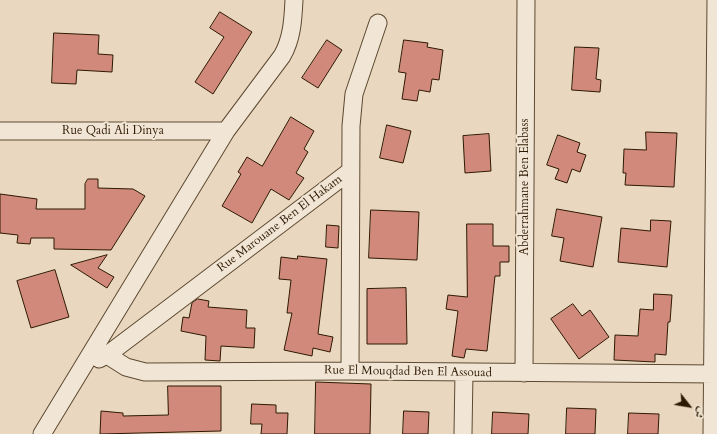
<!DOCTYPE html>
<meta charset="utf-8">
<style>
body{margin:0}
#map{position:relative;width:717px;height:434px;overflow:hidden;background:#e9d8bf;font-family:Cardo,Amiri,serif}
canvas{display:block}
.north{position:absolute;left:669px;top:386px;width:40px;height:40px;-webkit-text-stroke:3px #f1e6d5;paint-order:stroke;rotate:121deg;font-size:11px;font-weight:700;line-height:16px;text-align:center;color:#2e1902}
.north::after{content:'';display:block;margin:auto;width:14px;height:18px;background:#2e1902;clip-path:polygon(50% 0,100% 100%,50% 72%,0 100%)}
</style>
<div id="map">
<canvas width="717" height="434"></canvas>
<div class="north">ش</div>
</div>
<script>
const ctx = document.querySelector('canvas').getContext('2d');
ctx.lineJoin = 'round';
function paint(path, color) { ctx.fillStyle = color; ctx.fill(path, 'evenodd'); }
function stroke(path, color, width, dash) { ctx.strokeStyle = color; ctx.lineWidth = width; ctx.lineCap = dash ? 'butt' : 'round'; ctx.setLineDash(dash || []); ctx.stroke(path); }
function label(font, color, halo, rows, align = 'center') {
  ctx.font = font + ' Cardo,serif'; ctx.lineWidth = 4; ctx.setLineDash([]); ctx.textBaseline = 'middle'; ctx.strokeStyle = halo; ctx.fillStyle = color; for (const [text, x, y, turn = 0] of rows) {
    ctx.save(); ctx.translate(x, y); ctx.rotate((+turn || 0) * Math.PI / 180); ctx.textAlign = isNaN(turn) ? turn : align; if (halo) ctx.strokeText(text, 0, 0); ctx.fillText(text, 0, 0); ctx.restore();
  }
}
const building = new Path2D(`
 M220,12L252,32L213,94L195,82L224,37L210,28Z
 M54,33L99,35L98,54L113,55L112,72L77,70L76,84L52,83Z
 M327,40L342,50L318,88L302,78Z
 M404,40L428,43L427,47L443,50L439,80L432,79L430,92L419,90L417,101L402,99L406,73L399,72Z
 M575,47L599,48L596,79L601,80L600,92L572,90Z
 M291,117L314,131L304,149L308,152L296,173L304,178L289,200L271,189L252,223L222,206L241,174L238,172L247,157L262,166Z
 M387,125L411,131L403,163L380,158Z
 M646,132L677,133L674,187L625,185L626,173H623L624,149L646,150Z
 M489,134L491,171L465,173L463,136Z
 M558,135L580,143L577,152L586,155L580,172L572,169L567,183L555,179L559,169L547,165Z
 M88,179H98V188L133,189L145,196L111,250L54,249V238H31L30,244L17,243L18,235L0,233V194L37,199L36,209H85V184Z
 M557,209L602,217L593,267L560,261L564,238L552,236Z
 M371,210L419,212L417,260L369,258Z
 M651,220L671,221L667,267L618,262L621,228L650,231Z
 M467,224H493V246H509V262H500V276H495L487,351L466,349L464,358L452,356L458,311L446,309L448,295L467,297Z
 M327,225L339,226L338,248L326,247Z
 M107,255L98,268L114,277L107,288L71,265Z
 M298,256L327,259L318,334L333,337L330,352L313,348L312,356L284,350L292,313H287L291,280L279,279L281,257L297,259Z
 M55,270L69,317L31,328L17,281Z
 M406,288L407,344H367V289Z
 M654,294L672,295L670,322H668L666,355L655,354V362L614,360L615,335L638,336L640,309L653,310Z
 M198,299L209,301L208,307L247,310L246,328H255L254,348L221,346L220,361L205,360L206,336L181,331L183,317L189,318L192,303Z
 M573,304L582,316L590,310L609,337L579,359L551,319Z
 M316,382L371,384L370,434H315Z
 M168,386H221V431L100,434L101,411L123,413V416L168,415Z
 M252,404L276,405V413H288L287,434H261L262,424H251Z
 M567,408L596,409L595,434H566Z
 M404,411L429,412L428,434H403Z
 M493,412L529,414L528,434H492Z
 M629,413L659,414L658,434H628Z`);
const street = new Path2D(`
 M0,131H226
 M107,355L126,367L145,372L350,371L717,374
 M99,359L107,355L349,172
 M350,371L351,126L354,94L378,23
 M524,373L526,0
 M42,434L226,131L282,56C292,39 293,20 294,0
 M463,434L464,372
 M712,434L716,0`);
const streetNames = [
 ["Rue Qadi Ali Dinya",113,131],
 ["Abderrahmane Ben Elabass",525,187,-90],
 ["Rue Marouane Ben El Hakam",280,224,-37],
 ["Rue El Mouqdad Ben El Assouad",408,372,1]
];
paint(building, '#d0897b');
stroke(building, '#2e1902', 1);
stroke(street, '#5d4931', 19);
stroke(street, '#f1e6d5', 17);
label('12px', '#2e1902', '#f1e6d5', streetNames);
</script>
